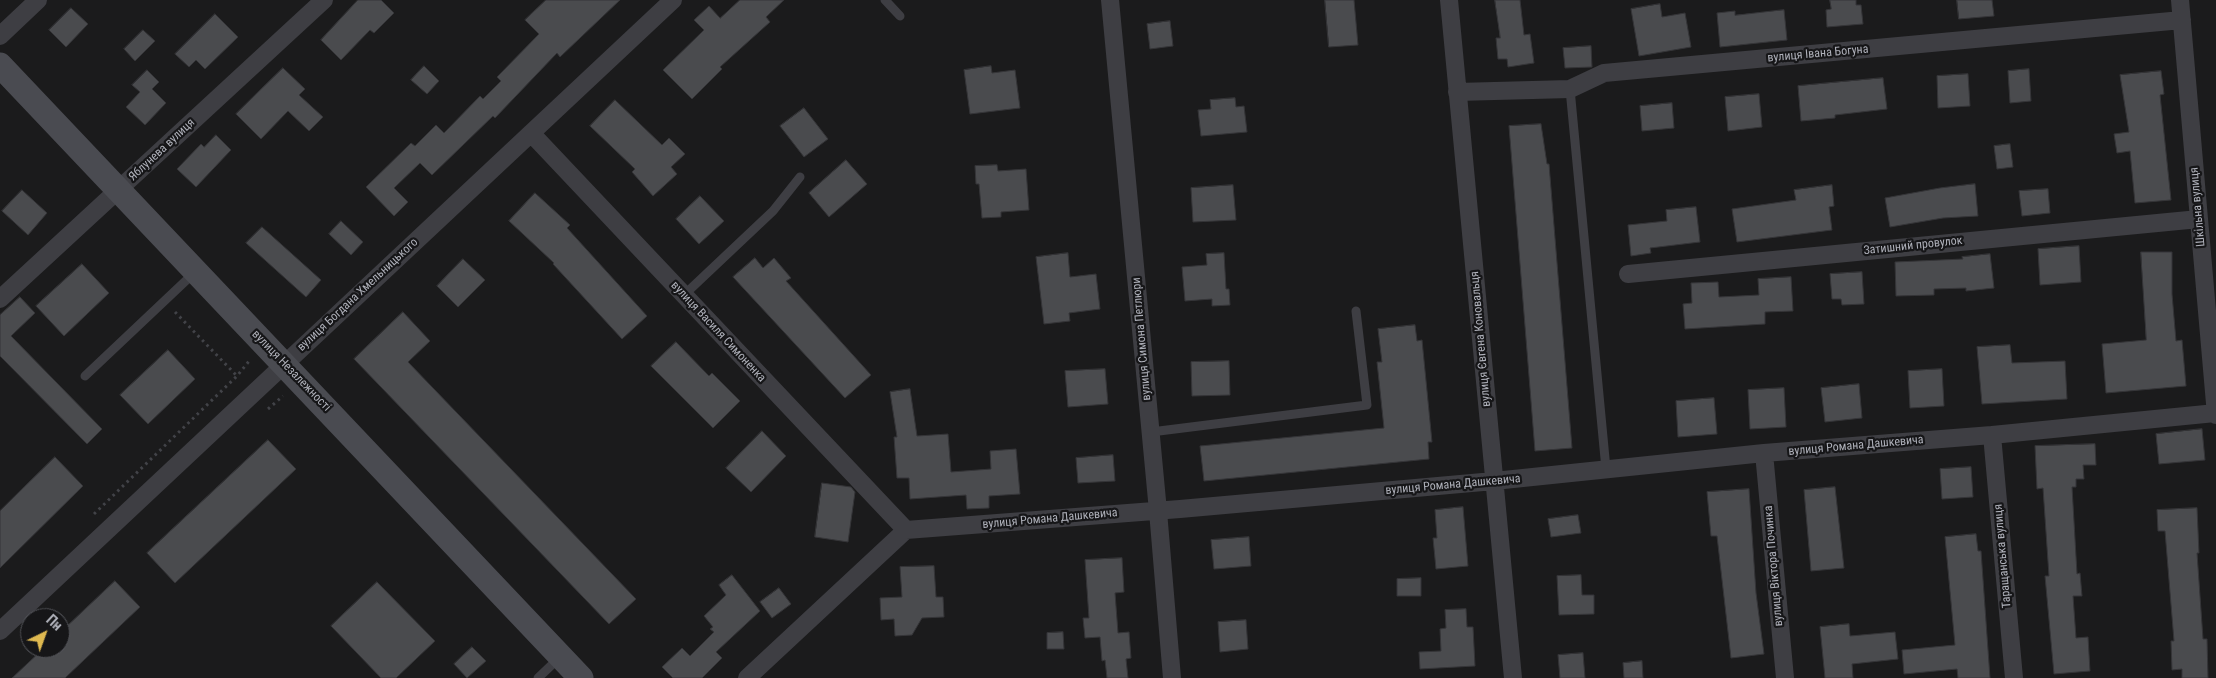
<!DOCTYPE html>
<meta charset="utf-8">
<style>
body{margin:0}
#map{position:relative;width:2216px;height:678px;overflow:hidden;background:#1b1b1c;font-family:"Roboto Condensed",sans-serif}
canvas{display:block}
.north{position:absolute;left:20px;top:608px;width:50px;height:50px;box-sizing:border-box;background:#161618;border:1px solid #535459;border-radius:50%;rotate:42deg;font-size:14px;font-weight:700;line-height:20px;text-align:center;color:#afb1ba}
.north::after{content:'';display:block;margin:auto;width:18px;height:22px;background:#dfb950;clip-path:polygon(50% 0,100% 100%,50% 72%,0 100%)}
</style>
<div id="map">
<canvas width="2216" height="678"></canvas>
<div class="north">Пн</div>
</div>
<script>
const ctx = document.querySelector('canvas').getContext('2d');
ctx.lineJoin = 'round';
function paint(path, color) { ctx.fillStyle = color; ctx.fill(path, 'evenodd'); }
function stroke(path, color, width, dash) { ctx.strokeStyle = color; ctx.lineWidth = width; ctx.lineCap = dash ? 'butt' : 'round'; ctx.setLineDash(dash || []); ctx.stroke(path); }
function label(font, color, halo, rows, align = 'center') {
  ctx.font = font + ' "Roboto Condensed",sans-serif'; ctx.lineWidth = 4.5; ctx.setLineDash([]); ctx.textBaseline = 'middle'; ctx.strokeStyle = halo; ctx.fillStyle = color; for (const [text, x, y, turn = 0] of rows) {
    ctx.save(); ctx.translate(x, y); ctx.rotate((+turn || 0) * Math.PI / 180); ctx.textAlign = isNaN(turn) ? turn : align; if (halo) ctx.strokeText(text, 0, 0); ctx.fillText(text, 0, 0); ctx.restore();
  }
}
const building = new Path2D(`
 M358,0H381L394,13L374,33L370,30L341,60L321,40Z
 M546,0H620L560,57L557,53L495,118L493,116L432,175L420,163L394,188L408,202L394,216L366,187L411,143L415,146L436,125L444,133L480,96L483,99L501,81L497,77L539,34L525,20Z
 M740,0H784L766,17L770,22L720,67L722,69L692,99L663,70L704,30L694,20L709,6L720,18Z
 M1325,0H1354L1358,45L1329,47Z
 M1495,0H1520L1524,35L1530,34L1534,63L1508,67L1507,59H1498L1496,38H1500Z
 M1830,0H1856V5H1861L1863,24L1827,27L1826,10L1831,9Z
 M1957,0H1992L1994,16L1959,19Z
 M1660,4L1662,17L1685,13L1691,47L1639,56L1631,9Z
 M71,8L88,24L66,47L49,30Z
 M1784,10L1787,40L1720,47L1717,13L1735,11V15Z
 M215,14L238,37L205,69L196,60L189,67L175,54Z
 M1170,21L1173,46L1150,49L1147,24Z
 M143,30L155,41L135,61L124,49Z
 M1591,46L1592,67L1565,68L1563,48Z
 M424,66L439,81L427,94L411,80Z
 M991,66L992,73L1015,70L1020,108L970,114L964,70Z
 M283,68L305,89L299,95L323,117L309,131L288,111L261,139L236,114Z
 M2029,69L2031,101L2010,103L2008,71Z
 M147,70L159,82L152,89L166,103L145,125L126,107L140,92L132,85Z
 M2161,71L2164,94L2160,95L2171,200L2135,203L2130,151L2117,153L2114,134L2129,132L2120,75Z
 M1968,74L1970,106L1938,108L1937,76Z
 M1883,78L1887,109L1835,115V118L1801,121L1798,86Z
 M1759,94L1762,127L1728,131L1725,97Z
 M1235,98L1236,107L1244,106L1247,132L1201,136L1198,110L1211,109L1210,100Z
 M615,100L662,145L669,138L685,154L671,167L677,174L653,196L632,172L635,169L590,126Z
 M1672,103L1674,128L1642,131L1640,106Z
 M804,108L828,139L804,157L780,126Z
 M1541,124L1547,164H1549L1572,448L1535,451L1509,126Z
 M216,135L231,150L196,187L177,169L201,144L204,147Z
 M2010,144L2013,167L1997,169L1994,146Z
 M846,160L867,184L829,217L809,193Z
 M997,165L998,171L1026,169L1029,210L1001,212V217L982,218L979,184H976L975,166Z
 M1975,184L1978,216L1943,218L1890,227L1885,198L1940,188Z
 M1233,185L1236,220L1193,222L1191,188Z
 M1832,185L1834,206L1829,207L1832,230L1737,242L1732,209L1796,200L1794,190Z
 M2048,189L2050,213L2022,216L2019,191Z
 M22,190L47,213L28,235L2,211Z
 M535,193L570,225L567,228L647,316L622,339L553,264L554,263L509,221Z
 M700,196L724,221L699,244L676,219Z
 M1696,207L1700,242L1650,248L1651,253L1631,256L1628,225L1667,221L1666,210Z
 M341,221L363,242L351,255L329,234Z
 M262,227L321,280L306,297L246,243Z
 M2079,246L2081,282L2040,285L2038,249Z
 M2141,252H2172V294L2176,341L2182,340L2186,386L2106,393L2102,344L2146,340Z
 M1068,253L1070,277L1096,274L1100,309L1069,313L1070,321L1044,324L1036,257Z
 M1224,253L1226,289H1229L1230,305L1212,306V299L1185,301L1182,267L1207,265L1206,254Z
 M1990,254L1994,288L1966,291V288L1934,289V295L1896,296L1895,262L1963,259L1962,257Z
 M755,258L763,268L774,258L791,278L786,281L871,375L845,398L733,277Z
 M463,259L485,280L458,307L437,286Z
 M82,264L109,293L64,336L36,306Z
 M1862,272L1864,304L1842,305L1841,299H1832L1830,274Z
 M1791,277L1793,311L1765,312V324L1685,329L1683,304L1692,303L1691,283L1718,282L1719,297L1759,295L1758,279Z
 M20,297L35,313L11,336L102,429L87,444L0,356V315Z
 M403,312L430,341L408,362L636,599L609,624L354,359Z
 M1415,325L1417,341L1422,340L1432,442H1428L1429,459L1204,481L1200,446L1384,428L1377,362H1382L1378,329Z
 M676,342L709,376L712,373L740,401L713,428L651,366Z
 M2010,345L2012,363L2065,361L2067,399L1982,404L1977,347Z
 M168,350L195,379L148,424L120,395Z
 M1229,361L1230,395L1192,396L1191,362Z
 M1105,369L1108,404L1068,407L1065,371Z
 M1942,369L1944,406L1910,408L1908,371Z
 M1859,384L1862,418L1825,422L1821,388Z
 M1784,388L1786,427L1750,429L1748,390Z
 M910,389L917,436L948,434L951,472L991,469L990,451L1016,449L1020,494L989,496V508L967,509L966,495L910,499L909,478H897L894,437H897L890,392Z
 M1714,398L1717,434L1678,437L1676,401Z
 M2202,429L2205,460L2159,464L2156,434Z
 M762,431L786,456L751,492L726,468Z
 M268,440L296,469L175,583L147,553Z
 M2095,444L2096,465H2083L2084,479H2076V487H2072L2077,574L2080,573L2082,596H2073L2076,638L2088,637L2090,671L2054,674L2045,576H2049L2043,488L2037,489L2035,446Z
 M1113,455L1115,481L1078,483L1076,458Z
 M55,457L83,486L0,568V511Z
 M1971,467L1973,497L1942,499L1940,469Z
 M822,483L851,487L855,492L848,542L815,537Z
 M1835,487L1844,568L1811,571L1804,490Z
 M1749,489L1756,593L1764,654L1731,658L1717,536H1711L1707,492Z
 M1463,507L1468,566L1436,569L1433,538H1437L1435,510Z
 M2197,508L2199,553H2197L2203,639H2207L2208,678H2182V669L2172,670L2171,641H2174L2165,531H2158L2157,510Z
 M1578,515L1581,533L1551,537L1548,519Z
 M1976,534L1978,551H1981L1990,678H1958L1957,669L1904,674L1902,650L1955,645L1945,537Z
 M1249,537L1251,566L1214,569L1211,540Z
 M1122,558L1124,592L1115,593L1118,633L1129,632L1131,658L1126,659L1128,678H1107L1105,660L1102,661L1100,637L1085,638L1083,618H1089L1085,560Z
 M934,566L936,597H943L944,617L922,618L912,635L895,636L894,619L881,620L880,598L902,597L900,567Z
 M732,575L760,611L716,652L722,658L702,678H673L662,667L682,648L690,656L714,632L710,629L713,627L704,616L726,595L719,585Z
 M1581,575L1582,595H1594V614L1559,615L1557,576Z
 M1421,578V596H1397V579Z
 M115,581L140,607L65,678H12L44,648H60V633Z
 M377,582L435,641L396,678H381L331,626Z
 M779,588L791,604L772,618L760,602Z
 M1466,609L1467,627H1473L1475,666L1420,669L1419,652L1441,651L1440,629L1446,628L1445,610Z
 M1246,620L1248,649L1220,652L1218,622Z
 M1849,624L1850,636L1895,632L1898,659L1852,664L1853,678H1825L1820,627Z
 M1063,632L1064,649H1047V633Z
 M472,647L486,661L467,678L454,664Z
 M1583,653L1585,678H1560L1558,655Z
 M1642,661L1643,678H1624L1623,663Z`);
const path = new Path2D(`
 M175,312L237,376
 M268,409L283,396
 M94,514L237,376L250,360`);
const service = new Path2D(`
 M885,0L900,16
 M1570,89L1606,469
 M684,295L773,211L800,177
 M85,376L194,273
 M1151,432L1367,405L1356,311
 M538,678L560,657`);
const minor = new Path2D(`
 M1110,0L1158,511L1172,678
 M1449,0L1513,678
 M2180,0L2216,415
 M0,36L38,0
 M1457,92L1570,89L1604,73L2182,20
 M531,133L906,530
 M1628,274L2199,219
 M0,299L324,0
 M1992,435L2014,678
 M1764,453L1785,678
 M0,631L673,0
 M747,678L906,530L1180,509L1494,481L1764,453L1992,435L2216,413`);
const secondary = new Path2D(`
 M0,65L581,678`);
const streetNames = [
 ["вулиця Івана Богуна",1818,54,-5],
 ["Яблунева вулиця",162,150,-43],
 ["Шкільна вулиця",2198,207,-95],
 ["Затишний провулок",1913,246,-6],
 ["вулиця Богдана Хмельницького",358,295,-43],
 ["вулиця Василя Симоненка",718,332,47],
 ["вулиця Симона Петлюри",1142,339,-95],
 ["вулиця Євгена Коновальця",1481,339,-95],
 ["вулиця Незалежності",291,371,46],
 ["вулиця Романа Дашкевича",1856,446,-5],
 ["вулиця Романа Дашкевича",1453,485,-5],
 ["вулиця Романа Дашкевича",1050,519,-5],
 ["Таращанська вулиця",2003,556,-95],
 ["вулиця Віктора Починка",1774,566,-95]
];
paint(building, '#4a4b4e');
stroke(building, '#353538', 1);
stroke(path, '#424348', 3, [2.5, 4]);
stroke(service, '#3e3e43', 9);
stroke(minor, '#3e3e43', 18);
stroke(secondary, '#4a4b51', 25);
label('12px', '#afb1ba', '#161618', streetNames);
</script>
